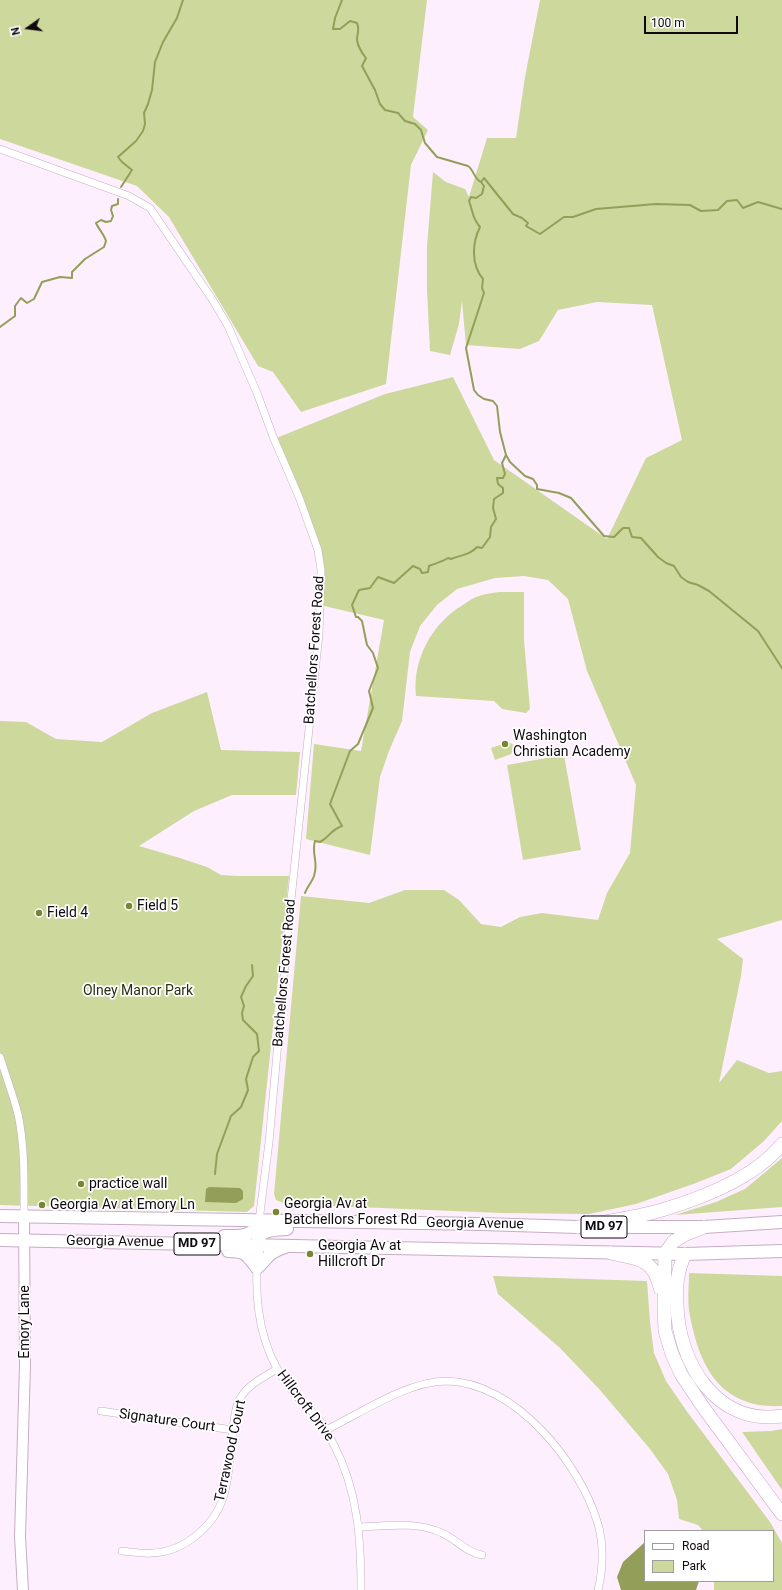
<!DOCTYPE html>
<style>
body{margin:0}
#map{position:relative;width:782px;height:1590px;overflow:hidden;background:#feeffe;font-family:Roboto,sans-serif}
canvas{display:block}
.legend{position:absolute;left:644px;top:1530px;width:130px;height:52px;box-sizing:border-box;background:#fff;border:1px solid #9f9c9f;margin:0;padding:5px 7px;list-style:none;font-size:12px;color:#100810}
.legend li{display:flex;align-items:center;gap:8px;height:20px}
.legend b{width:20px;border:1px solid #9f9c9f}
.north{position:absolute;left:8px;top:8px;width:40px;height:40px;-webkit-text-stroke:3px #fff;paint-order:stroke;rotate:256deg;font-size:11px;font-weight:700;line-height:16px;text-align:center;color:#100810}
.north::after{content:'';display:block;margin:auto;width:14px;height:18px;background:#100810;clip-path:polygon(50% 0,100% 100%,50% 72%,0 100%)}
.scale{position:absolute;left:644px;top:16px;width:94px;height:18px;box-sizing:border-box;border:2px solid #100810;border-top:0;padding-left:5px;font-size:12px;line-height:14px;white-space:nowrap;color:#100810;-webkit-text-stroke:3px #fff;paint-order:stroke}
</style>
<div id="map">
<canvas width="782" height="1590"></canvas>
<ul class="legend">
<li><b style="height:5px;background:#fff"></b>Road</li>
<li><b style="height:11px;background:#cdd89c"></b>Park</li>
</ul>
<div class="north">N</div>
<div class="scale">100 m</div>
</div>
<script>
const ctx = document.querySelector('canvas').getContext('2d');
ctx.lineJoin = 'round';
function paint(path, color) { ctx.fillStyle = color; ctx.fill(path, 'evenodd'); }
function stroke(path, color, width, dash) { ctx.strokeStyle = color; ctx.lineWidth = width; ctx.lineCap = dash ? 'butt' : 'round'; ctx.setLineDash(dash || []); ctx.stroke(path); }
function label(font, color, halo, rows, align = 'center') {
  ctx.font = font + ' Roboto,sans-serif'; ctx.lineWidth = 3.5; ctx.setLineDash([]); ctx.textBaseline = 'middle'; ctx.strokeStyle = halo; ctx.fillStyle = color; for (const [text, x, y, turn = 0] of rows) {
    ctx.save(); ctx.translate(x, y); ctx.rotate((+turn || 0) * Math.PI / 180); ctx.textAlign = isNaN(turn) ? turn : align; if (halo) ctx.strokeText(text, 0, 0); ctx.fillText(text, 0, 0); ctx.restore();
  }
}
const green = new Path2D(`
 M0,0H427L413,117L428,130L411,165L386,384L301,412L273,372L258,366L169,217L137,186L0,139Z
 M540,0H782V920L717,939L743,959L741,976L719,1083L737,1060L769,1073L782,1071V1121L764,1141L731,1169L696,1183L636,1204L589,1214L501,1213L286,1204L276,1200L274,1194L301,896L369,903L405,890H444L459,900L481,924L501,927L520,917L542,913L598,920L607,893L630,853L636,785L587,671L568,599L548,580L524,576L495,578L457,589L437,605L420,626L410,652L402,721L389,751L380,777L370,855L306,839L314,744L361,751L384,620L320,605L318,550L274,439L385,394L453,377L494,460L607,539L646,458L682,440L652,305L597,302L558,310L539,341L520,349L466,345L462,301L459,324L450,355L430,351L427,290V246L433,172L446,182L465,189L469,197L487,138H516L525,77Z
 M500,592H524V640L530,709L526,713L502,709L494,701L416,696C412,660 432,623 463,605C467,602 471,599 476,597C484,594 492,593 500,592Z
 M207,692L221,750L300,752L296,795H232L194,811L139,846L180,858L207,867L221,875L237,876H289L254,1206L247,1212L0,1205V721L26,722L56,739L102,742L152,713Z
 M509,742L515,746L511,754L495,760L491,748Z
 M564,755L581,850L523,860L507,765Z
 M782,1158V1207L675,1215L716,1202L745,1189Z
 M689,1273L782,1276V1406C722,1409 700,1369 690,1316C687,1303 689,1287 689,1273Z
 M493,1276L647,1281L650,1322L654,1353L666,1381L688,1413L770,1522L782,1543V1590H714V1581H773V1531H703L698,1525L679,1519L677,1500L668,1474L650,1449L600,1390L560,1348L498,1294Z
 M782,1429V1490L742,1432L771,1431Z`);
const water = new Path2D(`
 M209,1187L240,1188L243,1191V1199L236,1203L205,1202L206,1189Z
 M645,1542V1581H699L696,1590H621L617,1577L623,1562Z`);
const stream = new Path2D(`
 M342,0L335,18L333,29H340L350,21L357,23C360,30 357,33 357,40C358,47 362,53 366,58L362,66L375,90L380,104L385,110L398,113L405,121L415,124L421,130L425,143L437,157L468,166C474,170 474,179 481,182L484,178L513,214L522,218L528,223L526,226L540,234L564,217H573L596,209L656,204L690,205L701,211L718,210L727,201L737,200L743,208L758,202L782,209
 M481,182L484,186L482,194L476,198L471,197L469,201C473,211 472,218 480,227C472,243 471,265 483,279L482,288L484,293L466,348L474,390L478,395L484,399L493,401L497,406L500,432L506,455L510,462L525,476L533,479L537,485V489L559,493L571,498L604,536L614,537L623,528H629L632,537L641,538L658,557L666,563L674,566L681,577L688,582L698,585L709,591L758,631L782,668
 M121,187L132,170L122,162L118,157L136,141L143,131L145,124L144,113L148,104L152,90L155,62L163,42L177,18L183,0
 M0,327L15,316V306L21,298L27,303L34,299L42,282L60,277L72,278V272L85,259L104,247L106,241C104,234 99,230 96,223L101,220L106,222L111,221L113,216L111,210L112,206L118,204V199
 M305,893C307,887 312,882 314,876C319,862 311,854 315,841L320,842C330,837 329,831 342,826L330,804L350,751L358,744L373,708L369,691L378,668L373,653L367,645L362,621L358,617H356L352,605L359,590L370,588L378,577L394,583L413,566L420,569L422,573L428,572L429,566C436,563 442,562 448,558L451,559C461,555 470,555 477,547L482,548L490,537L491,527L496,519L493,508L494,499L503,493V488L498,484L497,478H503L505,474L502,463L506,455
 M215,1174L217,1154L231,1116L241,1107L248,1090L246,1079L253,1057L259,1051L257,1034L243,1020L242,1013L244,1006L241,997L246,986L253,976L252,965`);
const street = new Path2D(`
 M0,149L129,196L150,208L212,299L228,326L257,393L274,439L299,497L318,550L321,570L319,634L290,909L269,1142L259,1221
 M0,1057C6,1076 13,1095 18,1114C25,1147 24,1182 24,1216
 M257,1268C255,1311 263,1354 290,1388C298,1399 308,1407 317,1417C324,1426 329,1436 334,1445C358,1491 361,1540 361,1590
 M101,1411L233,1430
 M326,1430C361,1413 406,1382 445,1381C515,1381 580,1463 598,1524C604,1545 603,1570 598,1590
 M359,1527C386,1526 417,1521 442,1533C456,1539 467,1553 482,1555
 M122,1551C132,1552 142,1554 152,1553C184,1552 215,1526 224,1495C228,1481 229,1465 231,1450C233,1435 233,1409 241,1397C249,1384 264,1377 277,1369`);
const secondary = new Path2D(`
 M23,1590L20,1537L25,1365L24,1216`);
const primary = new Path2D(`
 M0,1216L481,1224L578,1227H704L782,1222
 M224,1236C238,1236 254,1238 259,1221
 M0,1240L685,1254L782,1251
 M228,1251C246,1251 247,1255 257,1268
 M257,1268C257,1238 252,1230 287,1229
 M257,1268C269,1257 267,1253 285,1247`);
const highway = new Path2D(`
 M578,1227C606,1221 635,1218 662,1210C702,1198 756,1177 782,1144
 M704,1227L684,1235L673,1242L665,1254L664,1305L665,1331L672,1354L681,1374L703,1407L782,1514
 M611,1253C637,1259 654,1258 660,1288
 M685,1254C677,1271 676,1285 677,1304C678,1362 716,1426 782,1416`);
const markers = [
 [505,744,4,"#798533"],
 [129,906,4,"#798533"],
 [39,913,4,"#798533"],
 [81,1184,4,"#798533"],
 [42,1205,4,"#798533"],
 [276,1212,4,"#798533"],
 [310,1254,4,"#798533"]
];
const shields = [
 [604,1227,46],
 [197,1244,46]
];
const shieldNames = [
 ["MD 97",604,1227],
 ["MD 97",197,1244]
];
const streetNames = [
 ["Batchellors Forest Road",315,650,-86],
 ["Batchellors Forest Road",285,973,-85],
 ["Georgia Avenue",475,1224,1],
 ["Georgia Avenue",115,1242,1],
 ["Emory Lane",25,1322,-90],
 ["Hillcroft Drive",305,1406,53],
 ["Signature Court",167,1421,8],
 ["Terrawood Court",231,1451,-78]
];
const poiNames = [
 ["Washington",513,736],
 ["Christian Academy",513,752],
 ["Field 5",137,906],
 ["Field 4",47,913],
 ["practice wall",89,1184],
 ["Georgia Av at",284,1204],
 ["Batchellors Forest Rd",284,1220],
 ["Georgia Av at Emory Ln",50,1205],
 ["Georgia Av at",318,1246],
 ["Hillcroft Dr",318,1262]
];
const parkNames = [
 ["Olney Manor Park",138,991]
];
paint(green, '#cdd89c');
paint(water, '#939f59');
stroke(stream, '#939f59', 2);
stroke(street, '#c5adc4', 8);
stroke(secondary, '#c5adc4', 12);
stroke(primary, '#c5adc4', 14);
stroke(highway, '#c5adc4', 14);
stroke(street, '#fff', 7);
stroke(secondary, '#fff', 10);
stroke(primary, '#fff', 12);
stroke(highway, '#fff', 13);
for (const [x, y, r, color] of markers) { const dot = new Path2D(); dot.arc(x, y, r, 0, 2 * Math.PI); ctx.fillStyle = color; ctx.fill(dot); stroke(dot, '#fff', 1.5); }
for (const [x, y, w] of shields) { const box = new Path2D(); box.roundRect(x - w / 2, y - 11, w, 22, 3); ctx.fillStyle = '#fff'; ctx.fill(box); stroke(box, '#100810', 1); }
label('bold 13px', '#100810', null, shieldNames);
label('14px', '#100810', '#fff', streetNames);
label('14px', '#100810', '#fff', poiNames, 'left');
label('14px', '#2a2f0f', '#fff', parkNames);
</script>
